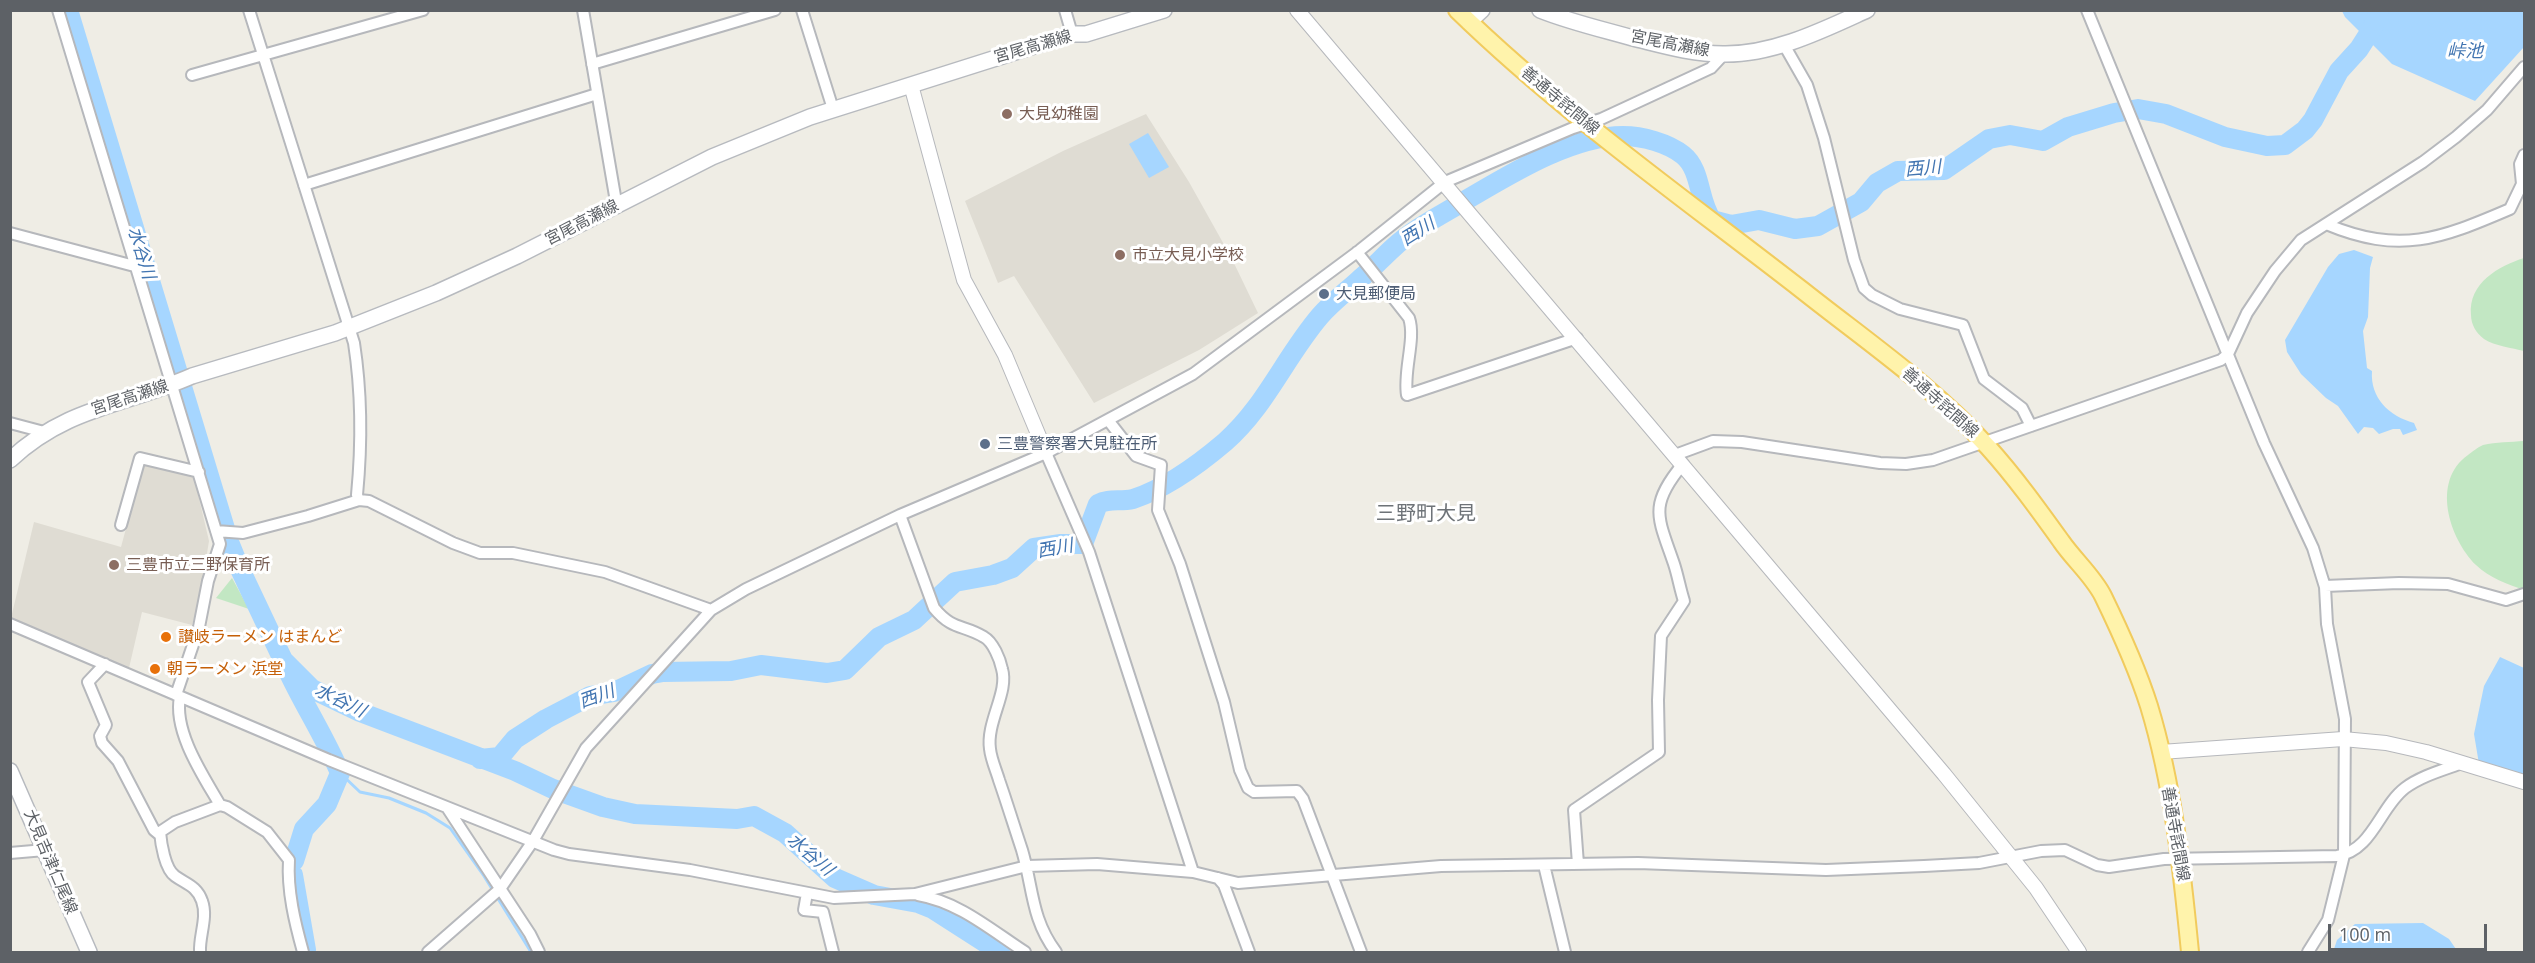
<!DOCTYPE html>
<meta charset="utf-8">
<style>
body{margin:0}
#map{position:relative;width:2535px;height:963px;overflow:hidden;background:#efede5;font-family:"Open Sans",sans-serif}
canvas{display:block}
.frame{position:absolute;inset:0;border:12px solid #5d6166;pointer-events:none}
.scale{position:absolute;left:2328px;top:924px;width:159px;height:27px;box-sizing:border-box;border:3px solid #5d6166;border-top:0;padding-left:8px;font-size:18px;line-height:21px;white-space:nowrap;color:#5d6166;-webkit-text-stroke:4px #fff;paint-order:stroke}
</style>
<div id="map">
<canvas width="2535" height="963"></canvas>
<div class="frame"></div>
<div class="scale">100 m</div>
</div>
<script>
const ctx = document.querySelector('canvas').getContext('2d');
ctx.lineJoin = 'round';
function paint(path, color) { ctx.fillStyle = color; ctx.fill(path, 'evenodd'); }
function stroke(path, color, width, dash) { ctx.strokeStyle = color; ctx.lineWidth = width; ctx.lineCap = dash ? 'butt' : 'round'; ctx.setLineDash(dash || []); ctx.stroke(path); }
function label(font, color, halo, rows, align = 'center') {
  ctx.font = font + ' "Open Sans","Noto Sans JP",sans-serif'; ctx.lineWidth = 6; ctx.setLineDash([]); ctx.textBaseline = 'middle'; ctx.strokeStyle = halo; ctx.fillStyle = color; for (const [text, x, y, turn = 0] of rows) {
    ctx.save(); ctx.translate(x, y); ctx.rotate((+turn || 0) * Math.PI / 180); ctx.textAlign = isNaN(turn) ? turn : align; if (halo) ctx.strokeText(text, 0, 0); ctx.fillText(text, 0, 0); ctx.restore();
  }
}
const education = new Path2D(`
 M1146,114L1189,182L1231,257L1258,313L1199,350L1094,403L1014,276L998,283L965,201L1063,151Z
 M144,462L194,477L209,541L199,602L192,625L142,612L129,668L11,618L34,522L121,547Z`);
const green = new Path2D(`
 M2524,258V351C2512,348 2495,346 2484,339C2476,333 2471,324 2471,315C2468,283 2499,266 2524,258Z
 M2524,441V590C2508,584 2489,578 2476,565C2449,538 2431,481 2468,455C2472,452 2478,447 2483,445C2496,442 2511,442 2524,441Z
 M232,578L249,609L216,598Z`);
const water = new Path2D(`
 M2342,11H2524V47L2475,101L2392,64L2345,17Z
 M1148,133L1169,167L1149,178L1129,144Z
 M2354,250L2373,257L2370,268L2368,317L2363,331L2367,368L2372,371C2370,398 2389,416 2414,423L2417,430L2403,435L2400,429H2393L2379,434L2373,428L2364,427L2358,434L2338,406L2326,398L2301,374L2287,352L2285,340L2328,267L2339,254Z
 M2500,657L2524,668V777L2479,764L2474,734L2484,686Z
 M2423,923L2449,939L2458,952H2333L2337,940L2355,924Z`);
const stream = new Path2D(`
 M340,773L360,792L389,798L426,813L450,828L484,876L531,952`);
const river = new Path2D(`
 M68,10L229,542L240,569L283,660L312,689L360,712L515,771L553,789L603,807L635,814L737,819L754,816L785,833L835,878L874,895L918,903L933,909L1000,952
 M289,673C305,707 326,739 340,773L327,804L304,829L294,861
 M480,759L500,757L515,739L546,719L590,696L614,692L652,674L663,672L731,671L761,665L827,673L845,670L879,637L914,620L955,582L993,575L1012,568L1034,548L1061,544H1083L1098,504C1109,498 1120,502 1133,499C1167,488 1198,465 1225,442C1266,406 1285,357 1320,316C1332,302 1347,291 1360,279C1372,269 1382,258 1393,248C1412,230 1439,216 1461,203C1506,177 1569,136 1623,136C1642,136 1668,143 1683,155C1702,170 1698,202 1712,220L1731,225L1759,220L1795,229L1818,226L1861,202L1877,183L1898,171L1944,170L1989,139L2010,135L2043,141L2068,127L2114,113L2138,109L2166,114L2225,137L2267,146L2285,145L2305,130L2313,120L2339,71L2359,49L2373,27L2379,10
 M293,875L306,950`);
const minor = new Path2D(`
 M58,10L220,544L208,581L199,627L176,695
 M249,10L354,343C362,395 362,443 357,495L359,500
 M583,10L615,196
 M802,10L833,109
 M1065,10L1072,34
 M2087,10L2264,443L2313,548L2325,587L2327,624L2345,719L2344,855L2328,920L2308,952
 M1783,43L1807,85L1824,138L1854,260L1864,288L1872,295L1900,309L1963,325L1984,379L2022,408L2031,426
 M592,64L775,10
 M192,75L423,10
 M304,185L597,94
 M2326,224C2400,255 2440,239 2510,209L2522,184L2520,164L2524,155
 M10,233L138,267
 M1357,252L1409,318C1416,339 1403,371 1407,395L1577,338
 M1108,420L1136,456L1161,465L1158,510L1180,564L1224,702L1240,770L1248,788L1254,792L1297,791L1303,799L1361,952
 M10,423L44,432
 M1046,453L1089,552L1193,872
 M1675,455L1713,441L1742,442L1880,463L1906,464L1933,460L2221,360L2228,354L2247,313L2275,271L2301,240L2423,162L2456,137L2487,110L2524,67
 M900,515L934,608C953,631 963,624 984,637C993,642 1000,659 1002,669C1009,692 986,722 990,749C991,759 996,770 999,780C1007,803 1014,826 1022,850C1033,887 1031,919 1056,952
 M121,525L140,458L199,472
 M216,531L243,533L308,516L359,500L369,501L453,543L480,553H513L605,572L711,610
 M2325,586L2399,583L2448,584L2506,600L2524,594
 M10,624L329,760L554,850L569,854L690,870L834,898L915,894L1027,866L1097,864L1193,872L1238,883L1441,866L1638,863L1826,870L1924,866L1979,863L2041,851L2065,850L2097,865L2109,867L2164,859L2337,856C2372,851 2380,807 2405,788C2421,776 2443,770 2462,763
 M105,664L88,682L106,725L100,736L102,743L118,761L154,830L160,835
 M180,697C173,732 204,777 220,805L227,807L267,832L289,860C287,891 295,923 303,952
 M448,809L530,934L539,952
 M10,853L45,850
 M1578,864L1574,810L1659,752L1658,700L1661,636L1684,601C1680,589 1678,576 1674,564C1658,517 1648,506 1683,464
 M1544,865L1565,952
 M1218,878L1224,885L1249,952
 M807,893L804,910L823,912L833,952
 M918,895C959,902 991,930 1025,952
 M200,952C199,936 208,917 202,901C197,886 186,884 175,876C165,869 161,844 160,832L175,822L220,805
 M428,952L500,889L533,841L586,748L711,610L746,589L900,515L1046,453L1193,374L1360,250L1445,182L1573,128L1601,119L1711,68L1724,54`);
const tertiary = new Path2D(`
 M1297,10L1944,774L2036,888L2079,952
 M911,85L964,280L1005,355L1046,453
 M2161,752L2343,739L2386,743L2426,752L2524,782`);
const secondary = new Path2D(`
 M1540,10C1570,22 1601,29 1633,38C1662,45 1692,54 1723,54C1773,55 1823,30 1867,10
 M1469,22L1482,10
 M10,460C66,407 126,405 192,376L335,333L436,293L517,256L712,157L810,117L1072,34H1086L1164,10
 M10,771L89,952`);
const primary = new Path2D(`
 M1457,10C1563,113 1685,199 1802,290C1865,340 1934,387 1988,447C2015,477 2038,509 2061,541C2074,560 2093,576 2103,596C2120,631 2137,668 2149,706C2173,785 2182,870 2190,952`);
const markers = [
 [1007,114,6,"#8d6e63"],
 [1120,255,6,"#8d6e63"],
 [1324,294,6,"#5c6f8a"],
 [985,444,6,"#5c6f8a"],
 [114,565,6,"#8d6e63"],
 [166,637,6,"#e8710a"],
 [155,669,6,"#e8710a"]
];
const streetNames = [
 ["宮尾高瀬線",1670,44,11],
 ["宮尾高瀬線",1033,47,-16],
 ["善通寺詫間線",1560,101,40],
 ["宮尾高瀬線",582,223,-27],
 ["宮尾高瀬線",130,398,-18],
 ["善通寺詫間線",1940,403,42],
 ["善通寺詫間線",2175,834,80],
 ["大見吉津仁尾線",50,862,67]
];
const educationNames = [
 ["大見幼稚園",1019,114],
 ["市立大見小学校",1132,255],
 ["三豊市立三野保育所",126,565]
];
const serviceNames = [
 ["大見郵便局",1336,294],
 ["三豊警察署大見駐在所",997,444]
];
const foodNames = [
 ["讃岐ラーメン はまんど",178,637],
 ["朝ラーメン 浜堂",167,669]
];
const waterNames = [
 ["峠池",2465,52],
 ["西川",1923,169,-5],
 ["西川",1418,232,-32],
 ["水谷川",141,253,73],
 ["西川",1055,549,-10],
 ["西川",597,697,-20],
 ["水谷川",340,701,26],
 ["水谷川",810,855,41]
];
const quarterNames = [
 ["三野町大見",1426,514]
];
paint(education, '#dfdcd3');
paint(green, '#c2e7c3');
paint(water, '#a6d6ff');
stroke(stream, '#a6d6ff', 3);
stroke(river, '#a6d6ff', 20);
stroke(minor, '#b6b8bc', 14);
stroke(tertiary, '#b6b8bc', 16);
stroke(secondary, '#b7babf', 18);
stroke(primary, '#f1cb5d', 20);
stroke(minor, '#fff', 10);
stroke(tertiary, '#fff', 14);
stroke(secondary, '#fff', 15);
stroke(primary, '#fff3ab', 16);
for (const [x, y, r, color] of markers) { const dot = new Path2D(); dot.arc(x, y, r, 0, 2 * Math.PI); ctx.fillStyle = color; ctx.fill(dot); stroke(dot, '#fff', 2); }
label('16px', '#5d6166', '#fff', streetNames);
label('16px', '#785e54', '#fff', educationNames, 'left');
label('16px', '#4e5e75', '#fff', serviceNames, 'left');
label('16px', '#c56008', '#fff', foodNames, 'left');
label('italic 18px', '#4275b1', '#fff', waterNames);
label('20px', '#6e7378', '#fff', quarterNames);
</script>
